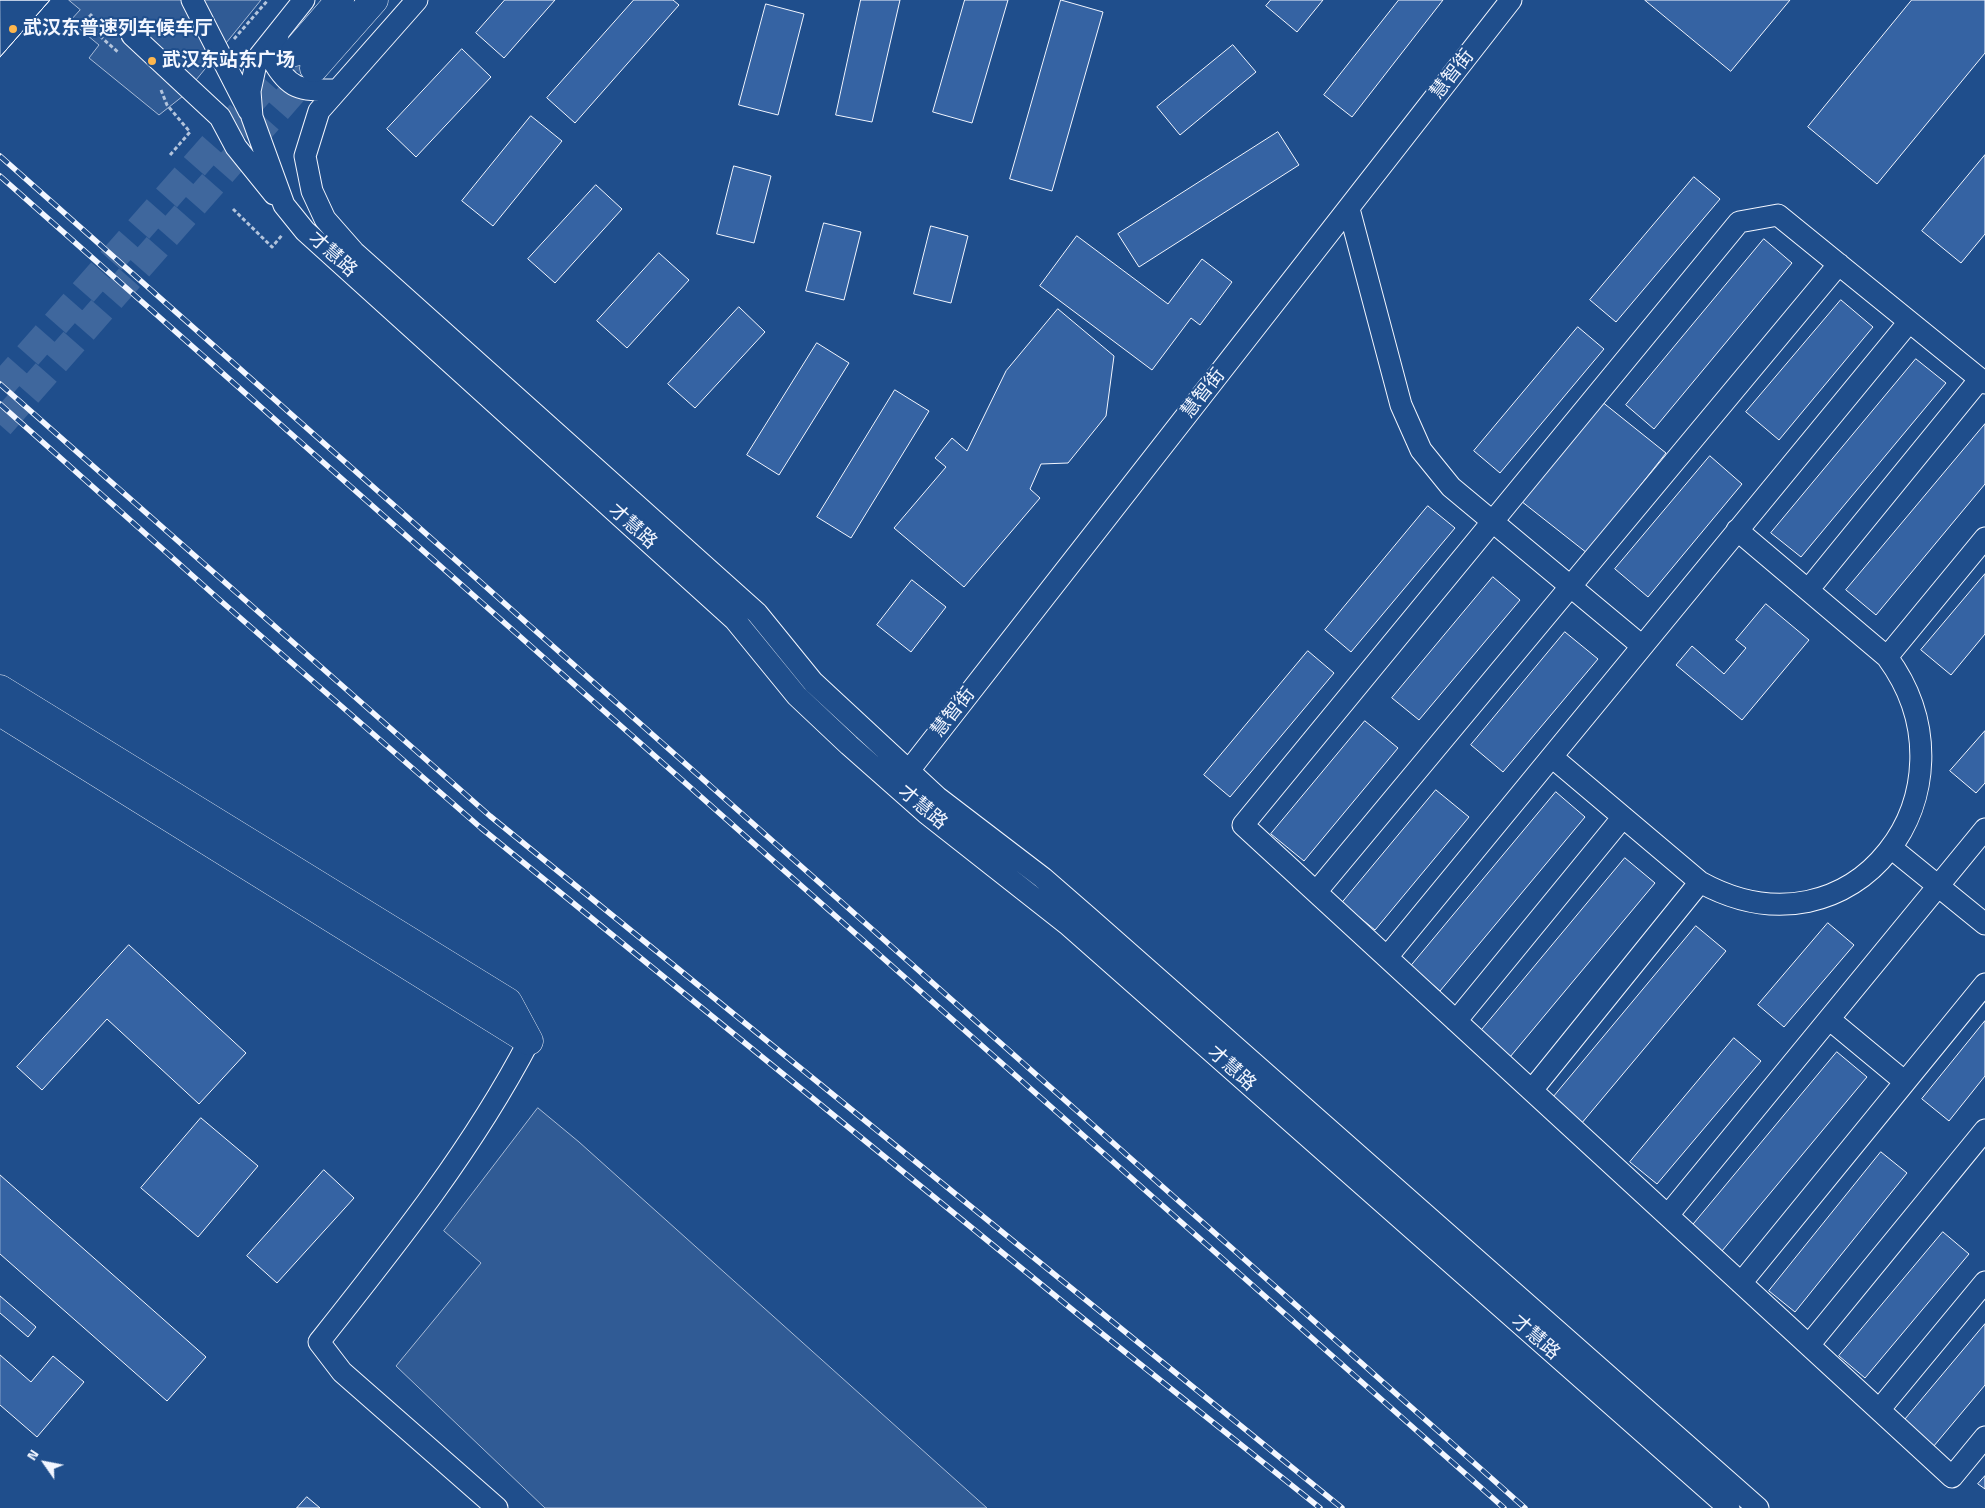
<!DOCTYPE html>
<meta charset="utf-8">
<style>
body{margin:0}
#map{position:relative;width:1985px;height:1508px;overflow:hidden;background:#1f4e8c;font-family:"Titillium Web",sans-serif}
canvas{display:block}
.north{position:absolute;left:20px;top:1438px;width:50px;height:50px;-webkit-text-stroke:4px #1f4e8c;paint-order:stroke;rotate:303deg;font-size:14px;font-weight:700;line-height:20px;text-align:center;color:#f2f6ff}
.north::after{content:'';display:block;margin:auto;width:18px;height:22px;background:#f2f6ff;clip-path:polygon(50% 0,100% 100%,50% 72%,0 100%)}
</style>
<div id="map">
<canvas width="1985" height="1508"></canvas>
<div class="north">N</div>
</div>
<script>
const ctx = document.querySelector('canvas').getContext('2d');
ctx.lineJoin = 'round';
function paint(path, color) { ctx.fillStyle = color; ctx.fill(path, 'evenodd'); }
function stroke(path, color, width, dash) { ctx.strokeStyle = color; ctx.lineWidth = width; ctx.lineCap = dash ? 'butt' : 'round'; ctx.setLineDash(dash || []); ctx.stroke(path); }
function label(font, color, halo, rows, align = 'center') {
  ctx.font = font + ' "Titillium Web","Noto Sans SC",sans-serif'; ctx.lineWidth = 4; ctx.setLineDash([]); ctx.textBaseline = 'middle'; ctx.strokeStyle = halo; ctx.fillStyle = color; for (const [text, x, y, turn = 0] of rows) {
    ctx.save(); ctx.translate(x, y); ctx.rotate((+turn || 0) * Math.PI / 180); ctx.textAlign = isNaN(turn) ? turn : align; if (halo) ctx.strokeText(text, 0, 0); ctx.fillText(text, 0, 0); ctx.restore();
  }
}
const built = new Path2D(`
 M69,0H261L183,96L159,115L89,58L99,45L70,21L80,10Z
 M538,1108L579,1142L987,1508H545L396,1366L481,1263L444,1231Z`);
const building = new Path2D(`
 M0,0H50L0,57Z
 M0,0H50L0,57Z
 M505,0H555L504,58L476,33Z
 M634,0H673L679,5L575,123L547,98Z
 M861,0H900L872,122L836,115Z
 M965,0H1008L972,123L933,112Z
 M1061,0L1103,12L1052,191L1010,179Z
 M1271,0H1323L1297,32L1266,6Z
 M1399,0H1443L1352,117L1324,95Z
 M1645,0H1790L1731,71Z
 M1912,0H1985V53L1877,184L1808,127Z
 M766,4L804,14L778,115L739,105Z
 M1233,45L1256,72L1180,135L1157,107Z
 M462,49L491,77L416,157L387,129Z
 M531,116L562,141L493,226L462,201Z
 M1278,132L1299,165L1139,267L1118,234Z
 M1985,155V234L1961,263L1922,231Z
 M734,166L771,176L754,243L717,234Z
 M1694,177L1720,199L1616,322L1590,300Z
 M596,185L622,209L555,283L528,259Z
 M824,223L861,232L844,300L806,291Z
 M931,226L968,236L951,303L914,294Z
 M1077,236L1168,304L1202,259L1232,282L1200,325L1191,318L1152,370L1040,286Z
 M1764,239L1792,263L1654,429L1626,405Z
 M659,253L689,280L627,348L597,321Z
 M1841,300L1873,327L1779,440L1746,412Z
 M739,307L765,332L695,408L668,384Z
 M1058,309L1114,356L1106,416L1068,463L1041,464L1030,489L1040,498L964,587L894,528L946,467L935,458L952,438L967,451L1006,371Z
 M1578,327L1604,349L1500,473L1474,451Z
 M817,343L849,363L779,475L747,455Z
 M1916,359L1946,383L1801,557L1771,533Z
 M895,390L929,411L851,538L817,517Z
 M1601,401L1666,453L1587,553L1521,501Z
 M1985,424V484L1876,615L1846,590Z
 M1710,456L1742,484L1648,597L1615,569Z
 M1428,506L1455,528L1351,652L1325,630Z
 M1985,574V634L1951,675L1921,650Z
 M1493,577L1520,600L1419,720L1392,698Z
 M912,580L946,607L911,652L877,625Z
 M1766,604L1809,640L1742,720L1676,665L1692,646L1724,674L1746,648L1736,640Z
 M1565,632L1598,659L1503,772L1471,745Z
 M1308,651L1334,673L1230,797L1204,775Z
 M1365,721L1398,748L1304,861L1271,834Z
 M1985,731V783L1976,793L1950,771Z
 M1436,790L1469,817L1375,930L1342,903Z
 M1556,792L1585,817L1440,991L1411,966Z
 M1625,858L1655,883L1510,1057L1480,1032Z
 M1828,923L1854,945L1784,1027L1758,1005Z
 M1696,926L1726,951L1581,1124L1551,1100Z
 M129,945L246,1053L199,1104L107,1019L42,1090L17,1067Z
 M1985,1021V1076L1949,1121L1922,1099Z
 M1734,1038L1761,1061L1657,1184L1630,1162Z
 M1837,1052L1867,1077L1722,1251L1692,1226Z
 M201,1118L258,1166L198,1237L141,1188Z
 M1881,1152L1907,1173L1795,1312L1769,1291Z
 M324,1170L354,1198L277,1283L247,1256Z
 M0,1175L206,1357L167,1401L0,1254Z
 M1943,1232L1969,1254L1865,1378L1839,1356Z
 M0,1296L36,1327L28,1337L0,1313Z
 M1985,1324V1385L1933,1447L1903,1422Z
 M0,1355L31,1382L53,1356L84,1382L37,1437L0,1405Z
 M1985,1476V1489L1978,1484Z
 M307,1497L320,1508H297Z`);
const majorTunnel = new Path2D(`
 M0,387L295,52
 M0,425L314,68`);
const path = new Path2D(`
 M92,14L84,22L119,53
 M234,39L268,0
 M161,90L167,105L190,132L170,155
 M233,209L272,247L283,234`);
const minor = new Path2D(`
 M192,0L249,111
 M304,0L257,59L250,91L252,117L284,205L305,231L735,620L797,696L849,745L926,813L1067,924L1729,1508
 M417,0L319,111L305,156L312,191L325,219L354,252L757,613L813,682L937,797L1043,878L1089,918L1758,1508
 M132,35L220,117L236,147L274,194
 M278,35L272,59C290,91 301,90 335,90
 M1349,209L1401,405L1421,450L1451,487L1642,646
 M1985,383L1778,215L1739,222L1243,825L1952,1477L1985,1437
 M1808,590L1980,379
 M1887,657L1985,538
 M1552,757L1700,882C1854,967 1985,790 1887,657L1737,530
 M900,782L1511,0
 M1895,851L1985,924
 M1316,892L1839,264
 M1387,957L1909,322
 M1829,1019L1905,1082
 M1456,1021L1623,817
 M1532,1090L1700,882
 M1668,1215L1985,829
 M1741,1283L1985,984
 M1809,1345L1985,1130
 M1879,1410L1985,1282
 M497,1508L342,1372L319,1342C396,1245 472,1150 529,1041`);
const major = new Path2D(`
 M295,52L340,0
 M314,68L374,0
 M0,689L508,1002L529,1041
 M0,712L528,1040`);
const rail = new Path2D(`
 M0,156L1525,1508
 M0,176L1504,1508
 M0,384L490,816L1342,1508
 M0,404L222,602L481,828L1085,1320L1320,1508`);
const markers = [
 [13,29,5,"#ffb74d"],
 [152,61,5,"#ffb74d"]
];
const poiNames = [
 ["武汉东普速列车候车厅",23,29],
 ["武汉东站东广场",162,61]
];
const streetNames = [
 ["慧智街",1453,75,-52],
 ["才慧路",332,255,42],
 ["慧智街",1204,394,-52],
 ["才慧路",632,527,42],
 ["慧智街",954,713,-52],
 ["才慧路",922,808,40],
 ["才慧路",1231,1069,42],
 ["才慧路",1535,1338,41]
];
paint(built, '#305b95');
stroke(built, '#a8bbd7', 1);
paint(building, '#3563a3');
stroke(building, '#f2f6ff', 1);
stroke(majorTunnel, '#3f679d', 28, [28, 14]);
stroke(minor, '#f2f6ff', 23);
stroke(major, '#f2f6ff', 29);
stroke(path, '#b3c4dc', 3, [4, 2.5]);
stroke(minor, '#1f4e8c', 21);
stroke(major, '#1f4e8c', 28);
stroke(rail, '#f2f6ff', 5.5);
stroke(rail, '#1f4e8c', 4, [11]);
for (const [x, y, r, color] of markers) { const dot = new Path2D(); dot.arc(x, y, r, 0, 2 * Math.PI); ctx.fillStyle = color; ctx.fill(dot); stroke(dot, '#1f4e8c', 2); }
label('bold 19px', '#f2f6ff', '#1f4e8c', poiNames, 'left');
label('19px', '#f2f6ff', '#1f4e8c', streetNames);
</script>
